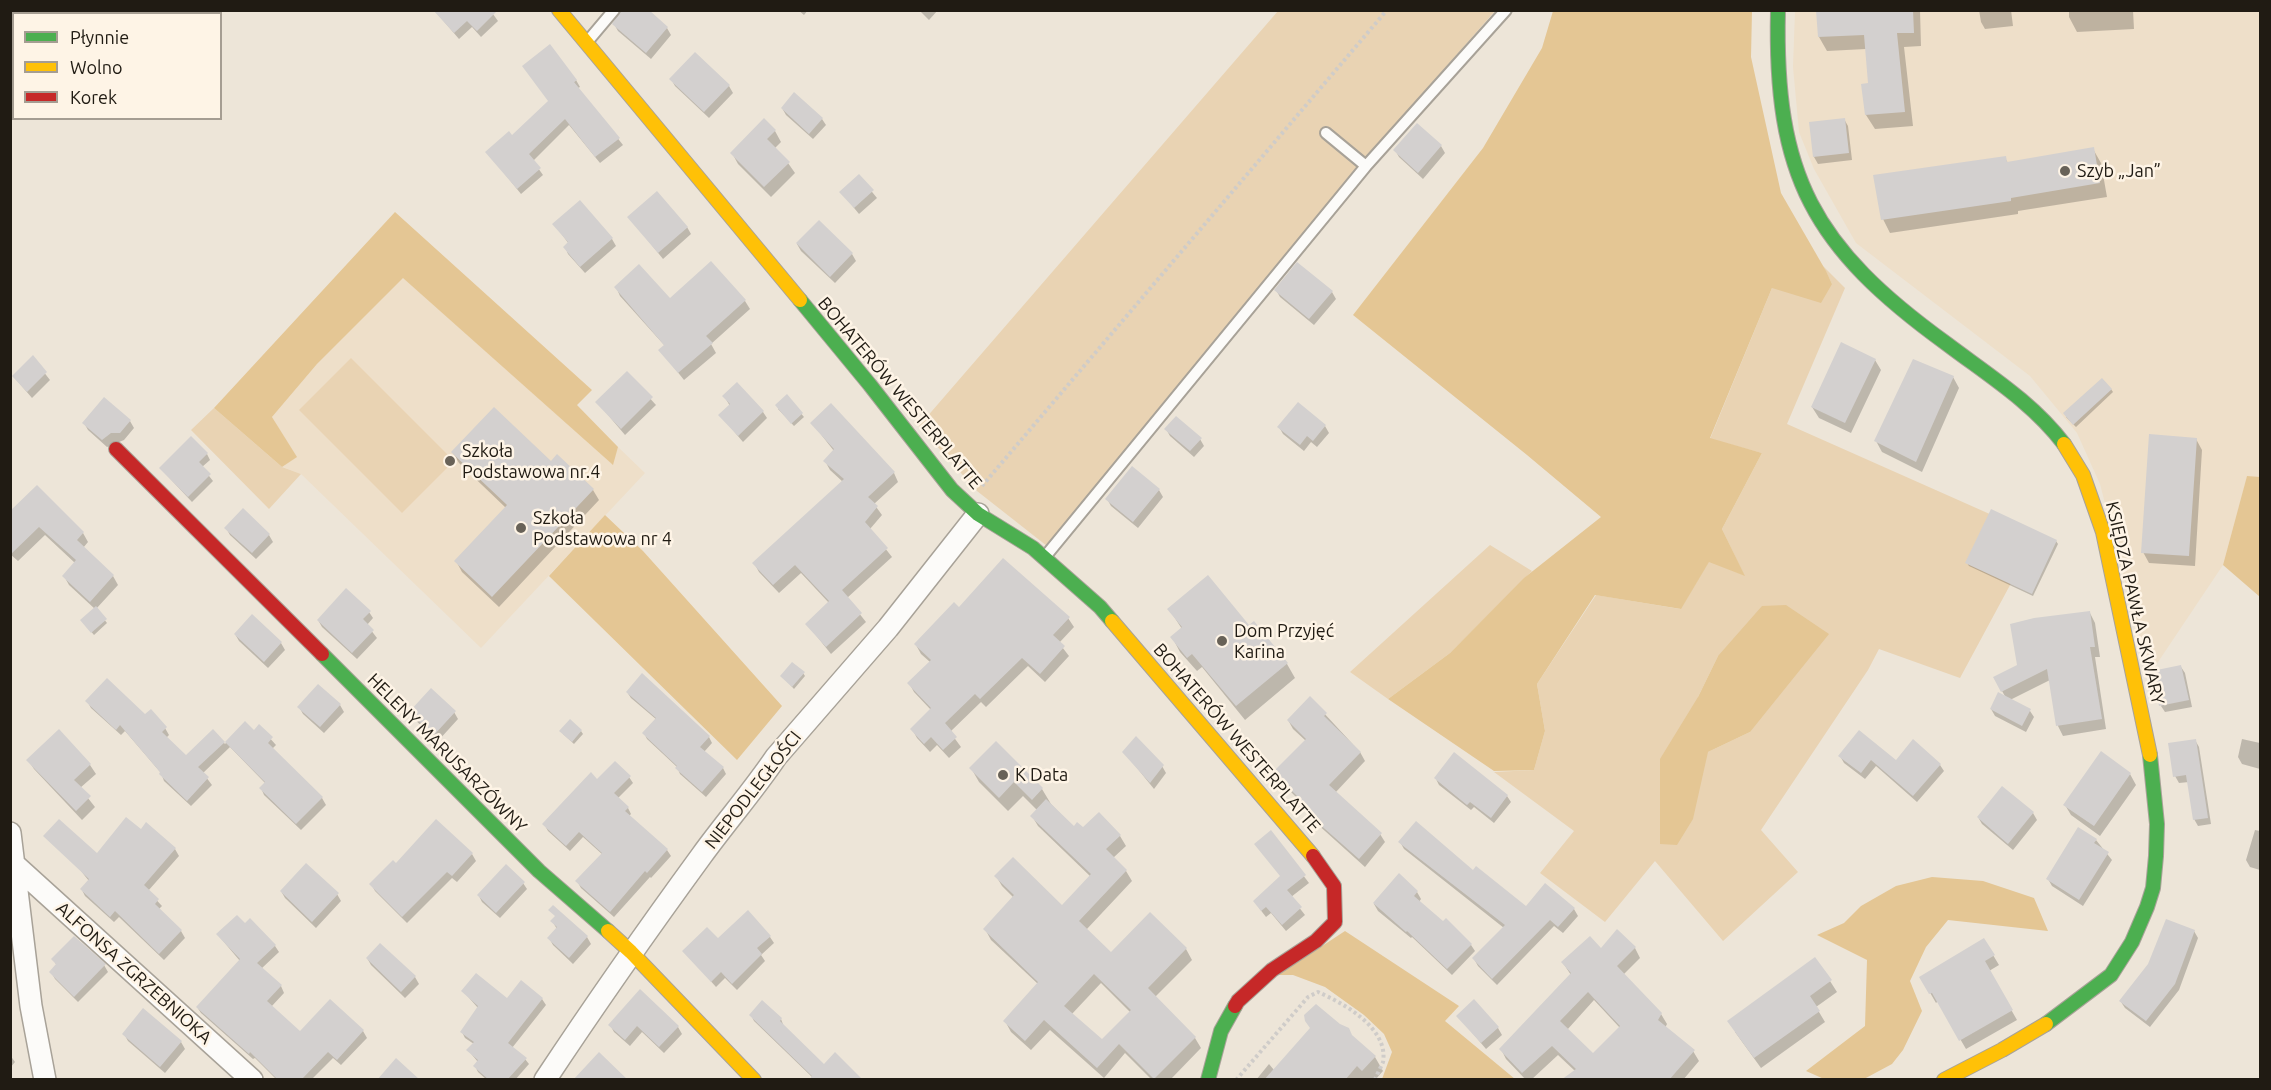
<!DOCTYPE html>
<meta charset="utf-8">
<style>
body{margin:0}
#map{position:relative;width:2271px;height:1090px;overflow:hidden;background:#ede5d8;font-family:Ubuntu,sans-serif}
canvas{display:block}
.frame{position:absolute;inset:0;border:12px solid #201b13;pointer-events:none}
.legend{position:absolute;left:12px;top:12px;width:210px;height:108px;box-sizing:border-box;background:#fef4e6;border:2px solid #a59d92;margin:0;padding:8px 10px;list-style:none;font-size:18px;color:#201b13}
.legend li{display:flex;align-items:center;gap:12px;height:30px}
.legend b{width:30px;border:2px solid #a59d92}
</style>
<div id="map">
<canvas width="2271" height="1090"></canvas>
<div class="frame"></div>
<ul class="legend">
<li><b style="height:8px;background:#4caf50"></b>Płynnie</li>
<li><b style="height:8px;background:#ffc107"></b>Wolno</li>
<li><b style="height:8px;background:#c62828"></b>Korek</li>
</ul>
</div>
<script>
const ctx = document.querySelector('canvas').getContext('2d');
ctx.lineJoin = 'round';
function paint(path, color) { ctx.fillStyle = color; ctx.fill(path, 'evenodd'); }
function stroke(path, color, width, dash) { ctx.strokeStyle = color; ctx.lineWidth = width; ctx.lineCap = dash ? 'butt' : 'round'; ctx.setLineDash(dash || []); ctx.stroke(path); }
function label(font, color, halo, rows, align = 'center') {
  ctx.font = font + ' Ubuntu,sans-serif'; ctx.lineWidth = 5; ctx.setLineDash([]); ctx.textBaseline = 'middle'; ctx.strokeStyle = halo; ctx.fillStyle = color; for (const [text, x, y, turn = 0] of rows) {
    ctx.save(); ctx.translate(x, y); ctx.rotate((+turn || 0) * Math.PI / 180); ctx.textAlign = isNaN(turn) ? turn : align; if (halo) ctx.strokeText(text, 0, 0); ctx.fillText(text, 0, 0); ctx.restore();
  }
}
const built = new Path2D(`
 M1795,11H2260V477H2247L2223,565L2152,671L2138,632L2100,484L2077,433L2030,376L1856,243L1814,169L1799,132L1793,67Z
 M403,277L612,464L618,447L645,473L481,648L301,474L282,467L296,457L272,417L317,364Z`);
const green = new Path2D(`
 M1278,11H1495L1362,163L1047,546L977,491L919,426Z
 M1823,266L1845,288L1787,424L2037,535L1960,678L1879,649L1868,670L1761,830L1798,872L1723,941L1655,861L1605,922L1540,873L1574,831L1494,772L1534,770L1545,731L1537,684L1596,595L1680,609L1709,561L1744,575L1722,529L1762,453L1710,439L1772,288L1832,284ZM1718,656L1750,732L1708,752L1698,697Z
 M351,358L454,461L402,513L299,410Z
 M214,408L282,467L301,474L269,509L191,430Z
 M1490,545L1532,571L1450,653L1388,699L1350,672Z`);
const forest = new Path2D(`
 M1553,11H1752L1751,57L1781,193L1826,271L1832,284L1821,303L1772,288L1710,438L1762,453L1722,529L1745,576L1709,562L1681,609L1595,595L1537,684L1545,731L1534,770L1494,771L1388,699L1450,653L1524,578L1601,517L1527,455L1353,315L1483,148L1542,48Z
 M395,212L592,390L577,405L618,447L613,465L403,278L317,364L272,417L297,457L282,467L214,408Z
 M2247,476L2260,477V597L2223,565Z
 M605,515L643,551L782,706L737,760L549,576Z
 M1786,605L1829,634L1750,732L1708,752L1693,819L1677,845L1660,844V759L1698,697L1718,656L1762,606Z
 M1932,877L1983,881L2034,898L2048,931L1948,920L1926,947L1910,981L1922,1011L1903,1050L1892,1064L1864,1079H1824L1806,1071L1865,1026L1867,960L1817,935L1844,923L1861,906L1896,886Z
 M1345,931L1459,1006L1445,1021L1515,1079H1382L1392,1052L1384,1034L1364,1015L1325,987L1293,975H1278Z`);
const shadow = new Path2D(`
 M434,10H490L498,21L481,37L472,27L459,39Z
 M646,10L667,28L671,35L651,59L618,31L614,24Z
 M798,10H808L804,15Z
 M919,10H938L929,20Z
 M1818,10H1920L1921,46L1904,47L1913,126L1875,129L1866,115L1870,84L1866,49L1827,51L1819,37Z
 M1979,10H2011L2013,26L1985,29L1981,22Z
 M2069,10H2133L2134,29L2077,32L2069,17Z
 M671,79L729,86L733,93L709,118L675,86Z
 M576,80L580,87L578,88L623,145L600,163L569,125L533,161L543,175L521,194L487,152L512,137Z
 M782,108L822,119L826,125L813,139L786,115Z
 M1844,119L1848,126L1852,160L1818,164L1814,157Z
 M764,120L775,131L781,142L774,149L788,163L795,173L771,197L738,164L732,153Z
 M1417,125L1441,146L1445,153L1423,179L1399,157L1395,150Z
 M2093,149L2101,163L2107,197L2018,211V214L1890,233L1883,219L2005,158L2008,163Z
 M859,176L877,198L859,214L841,192Z
 M629,217L687,227L691,234L663,259Z
 M819,222L852,254L856,261L835,283L801,251L797,244Z
 M554,224L612,239L616,246L585,273L568,254L565,247L569,244Z
 M616,287L670,301H745L750,309L711,344L716,353L684,380L660,350L665,346L620,296Z
 M1276,290L1332,292L1336,299L1314,325L1280,297Z
 M32,357L50,380L32,398L13,376Z
 M1875,360L1881,370L1851,433L1819,418L1812,407Z
 M627,373L656,405L625,435L597,402Z
 M1953,377L1959,388L1922,472L1882,452L1876,441Z
 M2111,389L2113,392L2076,427L2066,417Z
 M724,396L763,412L767,418L743,442L720,415L730,406Z
 M787,397L804,417L794,426L778,409Z
 M130,421L134,428L124,440L107,447L88,430L84,423Z
 M812,423L894,473L898,482L874,504L882,515L870,529L892,557L847,598L866,622L831,654L807,624L829,603L801,573L779,593L759,572L754,563L843,482L830,470L825,461L834,451Z
 M1325,426L1329,433L1317,447L1311,442L1304,451L1283,434L1279,427Z
 M1166,429L1200,439L1204,446L1194,457L1170,436Z
 M2196,439L2202,450L2195,566L2149,563L2143,552Z
 M453,453L593,490L599,500L499,607L462,572L456,561L506,508L459,463Z
 M207,454L210,460L202,467L213,481L192,502L161,469Z
 M37,487L83,533L88,542L83,548L113,576L118,585L96,609L107,623L94,635L84,623L95,609L69,585L64,576L75,563L45,535L18,561L10,554Z
 M1159,490L1163,497L1138,528L1111,506L1107,499Z
 M226,528L269,535L273,542L256,559L230,535Z
 M2056,541L2058,544L2033,596L1969,566L1967,563Z
 M959,609L1068,618L1074,627L1059,643L1069,656L1045,682L1028,666L986,707L981,702L950,732L961,747L949,758L937,745L930,752L917,738L912,729L931,710L914,692L909,683L930,662L921,654L916,645Z
 M1169,609L1248,627L1287,664L1295,678L1245,720L1202,667L1197,671L1180,652L1172,637L1182,629Z
 M369,612L373,618L367,625L377,638L357,659L322,627L318,620Z
 M2090,613L2095,623L2100,657H2095L2106,729L2063,736L2058,726L2050,680L2010,700L2030,711L2034,717L2026,732L1995,716L1991,709L2006,698L2002,691L2019,665Z
 M235,634L281,643L285,650L268,668L239,641Z
 M2181,667L2185,673L2192,707L2165,712L2161,706Z
 M803,673L805,676L794,689L782,676Z
 M627,692L709,737L712,743L704,752L723,768L726,774L706,797L680,774L677,767L647,739L644,733L657,720L631,698Z
 M1310,698L1360,752L1365,761L1335,793L1380,834L1385,842L1365,867L1315,822L1311,812L1280,781L1275,773L1306,741L1293,729L1288,720Z
 M87,701L145,716L165,728L169,735L166,738L186,757L213,731L225,744L245,723L254,732L259,726L276,745L272,749L322,798L326,805L301,830L264,795L261,788L265,783L230,747L203,773L212,785L191,806L164,781L161,773L125,731L121,735L91,708Z
 M340,705L344,712L324,733L303,714L299,707Z
 M411,712H454L458,719L438,741L414,719Z
 M581,731L583,734L574,744L563,734Z
 M2242,739L2260,743V769L2242,764L2238,757Z
 M2195,740L2199,747L2211,824L2198,826L2194,819L2189,782L2179,783L2175,776Z
 M996,743L1042,789L1051,804L1074,828L1120,836L1126,846L1113,858L1126,871L1132,881L1086,930L1111,954L1150,914L1186,949L1192,960L1155,997L1195,1038L1201,1048L1170,1080H1152L1125,1053L1104,1078L1050,1030L1031,1050L1011,1032L1005,1021L1038,984L991,940L985,929L1014,898L1002,886L996,876L1062,907L1091,877L1038,826L1032,816L1037,810L1023,796L1008,811L979,782L971,768ZM1101,983L1130,1012L1102,1041L1071,1015Z
 M1124,752L1162,766L1166,773L1154,789Z
 M1840,756L1940,765L1944,771L1917,802L1876,766L1865,779L1844,763Z
 M28,760L90,765L96,774L80,788L95,807L82,820L34,769Z
 M2130,774L2136,785L2100,836L2071,815L2065,805Z
 M629,777L633,783L618,798L628,808L631,814L629,816L667,850L671,856L651,878L650,877L614,917L581,888L577,881L603,855L583,837L570,851L548,831L544,824L597,781Z
 M1436,779L1507,796L1511,802L1494,823L1474,807L1471,810L1439,785Z
 M2003,788L2033,813L2037,820L2013,850L1982,824L1978,817Z
 M2255,830L2260,831V870L2250,867L2246,860Z
 M141,831L175,849L179,856L148,891L162,906L158,910L181,931L185,938L164,960L119,917L114,922L85,896L82,890L89,881L77,866Z
 M1271,833L1309,883L1291,897L1305,915L1286,931L1271,913L1266,917L1259,908L1281,877Z
 M2096,840L2112,860L2083,906L2052,886L2048,879Z
 M1400,842L1473,872L1526,908L1574,909L1578,916L1563,933L1554,926L1497,985L1478,966L1474,959L1504,928L1404,849Z
 M472,854L476,861L457,882L452,878L407,923L375,891L371,884Z
 M523,883L527,889L500,918L482,902L479,896Z
 M281,891L337,894L341,901L316,928L285,898Z
 M1417,892L1421,899L1419,902L1471,945L1475,951L1452,975L1412,937L1411,938L1378,911L1374,904Z
 M553,909L587,937L591,944L573,964L553,945L549,938L557,929L552,921L556,917Z
 M2194,931L2198,938L2179,990L2150,1027L2125,1008L2121,1002Z
 M218,935L275,946L279,952L261,969L281,986L284,993L271,1007L300,1034L363,1031L367,1038L341,1065L333,1058L311,1080H277L255,1058L253,1059L201,1013L197,1007L240,961Z
 M770,937L774,943L761,955L765,961L737,990L725,978L716,987L684,951L718,940Z
 M1984,940L1999,965L1989,971L2017,1020L1966,1049L1938,1001L1936,1003L1921,977Z
 M1635,948L1640,958L1623,975L1661,1014L1667,1024L1665,1028L1693,1051L1699,1061L1683,1080H1565L1575,1071L1558,1055L1531,1080H1526L1506,1059L1501,1049L1571,975L1563,963L1601,951ZM1594,1000L1620,1028L1593,1055L1567,1030Z
 M367,958L415,977L419,984L405,998L371,965Z
 M53,959L104,965L108,972L78,1002L55,979L51,972L57,966Z
 M1830,981L1837,992L1816,1007L1825,1022L1761,1068L1735,1032Z
 M521,982L542,999L546,1005L512,1048L525,1059L529,1064L515,1080H487L478,1072L475,1066L478,1062L468,1050L474,1044L465,1038L462,1032L478,1008L463,991L507,1000Z
 M640,991L678,1027L682,1034L664,1053L642,1032L630,1046L614,1032L610,1025Z
 M751,1015L781,1019L784,1027L824,1066L813,1078L754,1021Z
 M1458,1016L1498,1028L1502,1035L1486,1049Z
 M124,1034L181,1042L185,1049L165,1073L128,1041Z
 M1352,1037L1375,1057L1383,1071L1375,1080H1256L1269,1064L1274,1070Z
 M10,1055L15,1062L10,1068Z`);
const building = new Path2D(`
 M433,10H498L477,31L467,21L454,33Z
 M621,10H649L668,27L646,53L612,24Z
 M1816,10H1913L1914,33H1897L1905,112L1865,115L1861,84L1868,83L1864,35L1818,37Z
 M550,44L577,80L574,82L620,138L595,157L565,119L529,154L541,168L517,189L485,152L509,131L512,135L548,101L522,66Z
 M695,52L730,85L704,112L669,79Z
 M794,92L823,118L809,134L781,108Z
 M764,118L776,130L767,139L790,162L764,187L730,153Z
 M1845,118L1849,153L1813,157L1809,122Z
 M1417,123L1442,145L1418,173L1393,150Z
 M2094,147L2100,183L2011,198V201L1881,220L1873,175L2006,156L2007,162Z
 M859,174L874,190L854,208L839,192Z
 M657,191L688,227L658,253L627,217Z
 M580,200L613,238L580,267L563,247L568,242L552,224Z
 M819,220L853,253L830,277L796,243Z
 M711,261L746,300L706,336L713,343L678,373L658,350L664,345L614,287L639,264L670,298Z
 M1297,262L1333,291L1309,319L1274,290Z
 M1841,342L1876,359L1845,423L1811,407Z
 M33,355L47,372L27,392L12,376Z
 M1913,359L1954,376L1916,462L1874,441Z
 M627,371L653,397L621,429L595,402Z
 M2102,378L2112,389L2073,425L2063,413Z
 M737,382L764,411L738,436L718,415L730,404L722,396Z
 M787,394L803,413L791,424L775,405Z
 M104,397L131,420L120,433H111L102,440L82,423Z
 M1298,402L1326,425L1313,441L1307,436L1300,445L1277,427Z
 M831,403L895,472L868,497L878,506L865,522L888,548L842,590L862,613L826,647L805,624L829,601L795,565L773,585L752,563L844,479L823,461L834,449L810,423Z
 M494,407L551,461L557,454L594,489L492,597L454,561L507,505L451,452Z
 M1176,416L1202,438L1190,451L1164,429Z
 M2149,434L2197,438L2189,556L2141,553Z
 M191,436L208,453L199,462L211,474L188,497L159,468Z
 M1132,466L1160,489L1133,522L1105,499Z
 M37,485L84,532L77,540L114,575L90,602L62,576L76,560L39,527L10,555V511Z
 M243,508L270,534L252,553L224,528Z
 M1991,509L2057,540L2032,594L1965,563Z
 M1003,558L1070,617L1053,635L1065,646L1040,674L1022,658L980,699L975,694L945,723L957,737L943,750L931,737L924,744L910,729L931,708L907,683L931,660L914,644L954,602L959,607Z
 M1208,575L1249,625L1254,621L1288,663L1236,706L1192,654L1187,658L1170,637L1182,627L1167,609Z
 M346,588L371,611L363,619L374,630L352,653L317,620Z
 M96,606L107,619L91,633L80,620Z
 M2090,611L2095,647H2090L2102,719L2056,726L2047,669L2001,692L1993,677L2017,665L2010,624L2034,618Z
 M252,614L282,642L264,662L234,634Z
 M792,662L805,672L792,687L780,676Z
 M2181,665L2189,700L2159,706L2152,671Z
 M642,673L710,736L700,747L724,767L702,792L675,768L677,766L642,733L656,718L626,692Z
 M107,678L145,714L151,709L167,727L162,732L186,755L213,729L225,742L198,767L209,777L187,801L159,774L160,772L120,725L116,730L85,701Z
 M318,684L341,704L320,727L297,707Z
 M431,688L456,711L434,735L409,712Z
 M1998,692L2031,709L2022,726L1990,709Z
 M1310,696L1327,713L1324,716L1361,752L1329,785L1382,833L1359,859L1308,814L1311,810L1273,772L1306,739L1287,720Z
 M570,719L582,730L572,742L559,731Z
 M245,721L254,730L259,724L273,737L268,743L323,797L296,824L259,788L265,782L225,742Z
 M59,729L91,764L74,780L91,796L76,811L26,760Z
 M1859,730L1896,760L1913,739L1941,764L1913,796L1871,760L1861,773L1838,756Z
 M1136,736L1164,765L1150,783L1122,752Z
 M2196,739L2208,818L2193,820L2186,775L2173,777L2168,743Z
 M996,741L1043,788L1032,800L1014,782L999,798L969,768Z
 M2101,751L2131,773L2094,826L2063,805Z
 M1454,752L1508,795L1491,818L1470,802L1467,805L1434,778Z
 M615,761L631,776L614,793L629,807L625,811L668,849L647,873L645,871L610,912L575,881L602,853L579,832L566,846L542,824L591,772L597,779Z
 M2002,786L2034,812L2008,844L1977,817Z
 M1046,799L1074,826L1077,822L1083,827L1099,812L1121,835L1106,849L1127,870L1079,921L1111,952L1150,912L1187,948L1148,988L1196,1037L1154,1079L1119,1044L1097,1068L1044,1020L1025,1041L1003,1021L1038,982L983,929L1014,895L994,876L1013,857L1062,905L1091,874L1030,816ZM1094,974L1131,1010L1102,1039L1064,1006Z
 M126,817L141,829L146,822L176,848L144,885L159,899L155,904L182,930L159,954L115,911L110,917L80,889L89,879L43,836L59,819L97,853Z
 M436,819L473,853L452,876L447,872L402,917L369,884L393,860L396,863Z
 M1416,821L1473,870L1476,866L1526,906L1545,883L1575,908L1558,927L1550,920L1492,979L1472,958L1505,925L1398,842Z
 M2078,827L2097,839L2094,843L2109,852L2079,900L2046,879Z
 M1271,830L1306,875L1287,890L1302,907L1282,925L1266,907L1261,911L1253,901L1280,876L1254,844Z
 M306,863L339,893L312,922L280,891Z
 M506,864L525,882L496,913L477,895Z
 M1399,873L1418,891L1414,896L1443,921L1446,918L1472,944L1447,969L1407,931L1406,932L1373,903Z
 M553,905L588,936L569,958L547,938L557,927L550,921L555,916L548,910Z
 M748,910L771,936L757,948L762,954L732,984L721,972L711,982L682,951L707,927L718,938Z
 M237,915L245,923L250,918L276,945L257,963L282,985L267,1001L300,1031L330,999L364,1030L337,1060L328,1052L301,1080H278L250,1052L249,1054L196,1007L240,959L216,934Z
 M2166,919L2195,930L2175,984L2146,1021L2119,1001L2148,964Z
 M1617,929L1636,947L1617,966L1662,1013L1658,1020L1695,1050L1669,1080H1561L1576,1069L1552,1046L1522,1073L1499,1049L1571,973L1561,962L1590,936L1601,948ZM1588,992L1620,1026L1593,1053L1560,1021Z
 M74,936L106,964L74,997L49,972L56,964L51,959Z
 M1984,938L1995,955L1985,961L2013,1010L1959,1041L1932,993L1929,994L1919,977Z
 M380,943L416,976L401,992L366,958Z
 M1815,957L1832,980L1810,996L1820,1011L1754,1058L1727,1021Z
 M476,973L507,998L521,980L543,998L508,1043L527,1058L507,1080H489L473,1066L478,1060L466,1050L474,1042L460,1032L478,1006L461,991Z
 M640,989L679,1026L659,1047L637,1026L625,1040L608,1025Z
 M1474,999L1499,1027L1481,1043L1456,1016Z
 M762,1000L782,1018L780,1021L824,1064L835,1052L863,1080H809L812,1076L749,1015Z
 M1316,1004L1340,1024L1349,1028L1352,1035L1376,1056L1362,1071L1357,1066L1345,1080H1264L1310,1028L1305,1021L1304,1015Z
 M143,1008L182,1041L160,1067L122,1034Z
 M599,1052L628,1080H573Z
 M396,1058L420,1080H377Z`);
const path = new Path2D(`
 M982,486L1387,10
 M1236,1080L1308,997L1318,992C1343,1003 1389,1028 1383,1062C1381,1067 1377,1074 1375,1080`);
const lane = new Path2D(`
 M587,42L614,10
 M1366,166L1506,10
 M1044,558L1366,166L1326,133`);
const street = new Path2D(`
 M10,833L31,1006L45,1080
 M16,866L252,1080
 M545,1080C596,1003 648,929 702,855C726,822 753,791 776,757L888,628L978,514`);
const fast = new Path2D(`
 M1778,10C1774,176 1813,247 1947,344C1988,375 2032,402 2064,444
 M800,300L870,385L952,490L978,514L1033,548L1100,607L1112,621
 M322,654L539,871L608,931
 M2046,1024L2111,975L2132,942L2147,907L2153,888L2156,856L2157,824L2150,755
 M1208,1080L1221,1031L1235,1006`);
const slow = new Path2D(`
 M559,10L800,300
 M2064,444L2083,475L2103,532L2150,755
 M1112,621L1313,856
 M608,931L631,952L754,1080
 M1944,1080L2002,1050L2046,1024`);
const jam = new Path2D(`
 M116,449L322,654
 M1235,1006L1238,1001L1272,970L1316,941L1335,922L1334,886L1313,856`);
const markers = [
 [2065,171,6,"#686258"],
 [450,461,6,"#686258"],
 [521,528,6,"#686258"],
 [1222,641,6,"#686258"],
 [1003,775,6,"#686258"]
];
const poiNames = [
 ["Szyb „Jan”",2077,171],
 ["Szkoła",462,451],
 ["Podstawowa nr.4",462,472],
 ["Szkoła",533,518],
 ["Podstawowa nr 4",533,539],
 ["Dom Przyjęć",1234,631],
 ["Karina",1234,652],
 ["K Data",1015,775]
];
const streetNames = [
 ["BOHATERÓW WESTERPLATTE",900,393,50],
 ["KSIĘDZA PAWŁA SKWARY",2135,603,77],
 ["BOHATERÓW WESTERPLATTE",1237,738,49],
 ["HELENY MARUSARZÓWNY",447,753,45],
 ["NIEPODLEGŁOŚCI",753,790,-52],
 ["ALFONSA ZGRZEBNIOKA",134,973,42]
];
paint(built, '#eedfc9');
paint(green, '#e9d3b3');
paint(forest, '#e4c694');
paint(shadow, '#0003');
paint(building, '#d3d0cf');
stroke(lane, '#a8a298', 14);
stroke(street, '#a8a298', 24);
stroke(fast, '#a8a298', 16);
stroke(slow, '#a8a298', 16);
stroke(jam, '#a8a298', 16);
stroke(path, '#cfccc9', 4, [3, 3]);
stroke(lane, '#fcfbf9', 10);
stroke(street, '#fcfbf9', 21);
stroke(fast, '#4caf50', 14);
stroke(slow, '#ffc107', 14);
stroke(jam, '#c62828', 14);
for (const [x, y, r, color] of markers) { const dot = new Path2D(); dot.arc(x, y, r, 0, 2 * Math.PI); ctx.fillStyle = color; ctx.fill(dot); stroke(dot, '#fef4e6', 2); }
label('18px', '#201b13', '#fef4e6', poiNames, 'left');
label('18px', '#201b13', '#fef4e6', streetNames);
</script>
